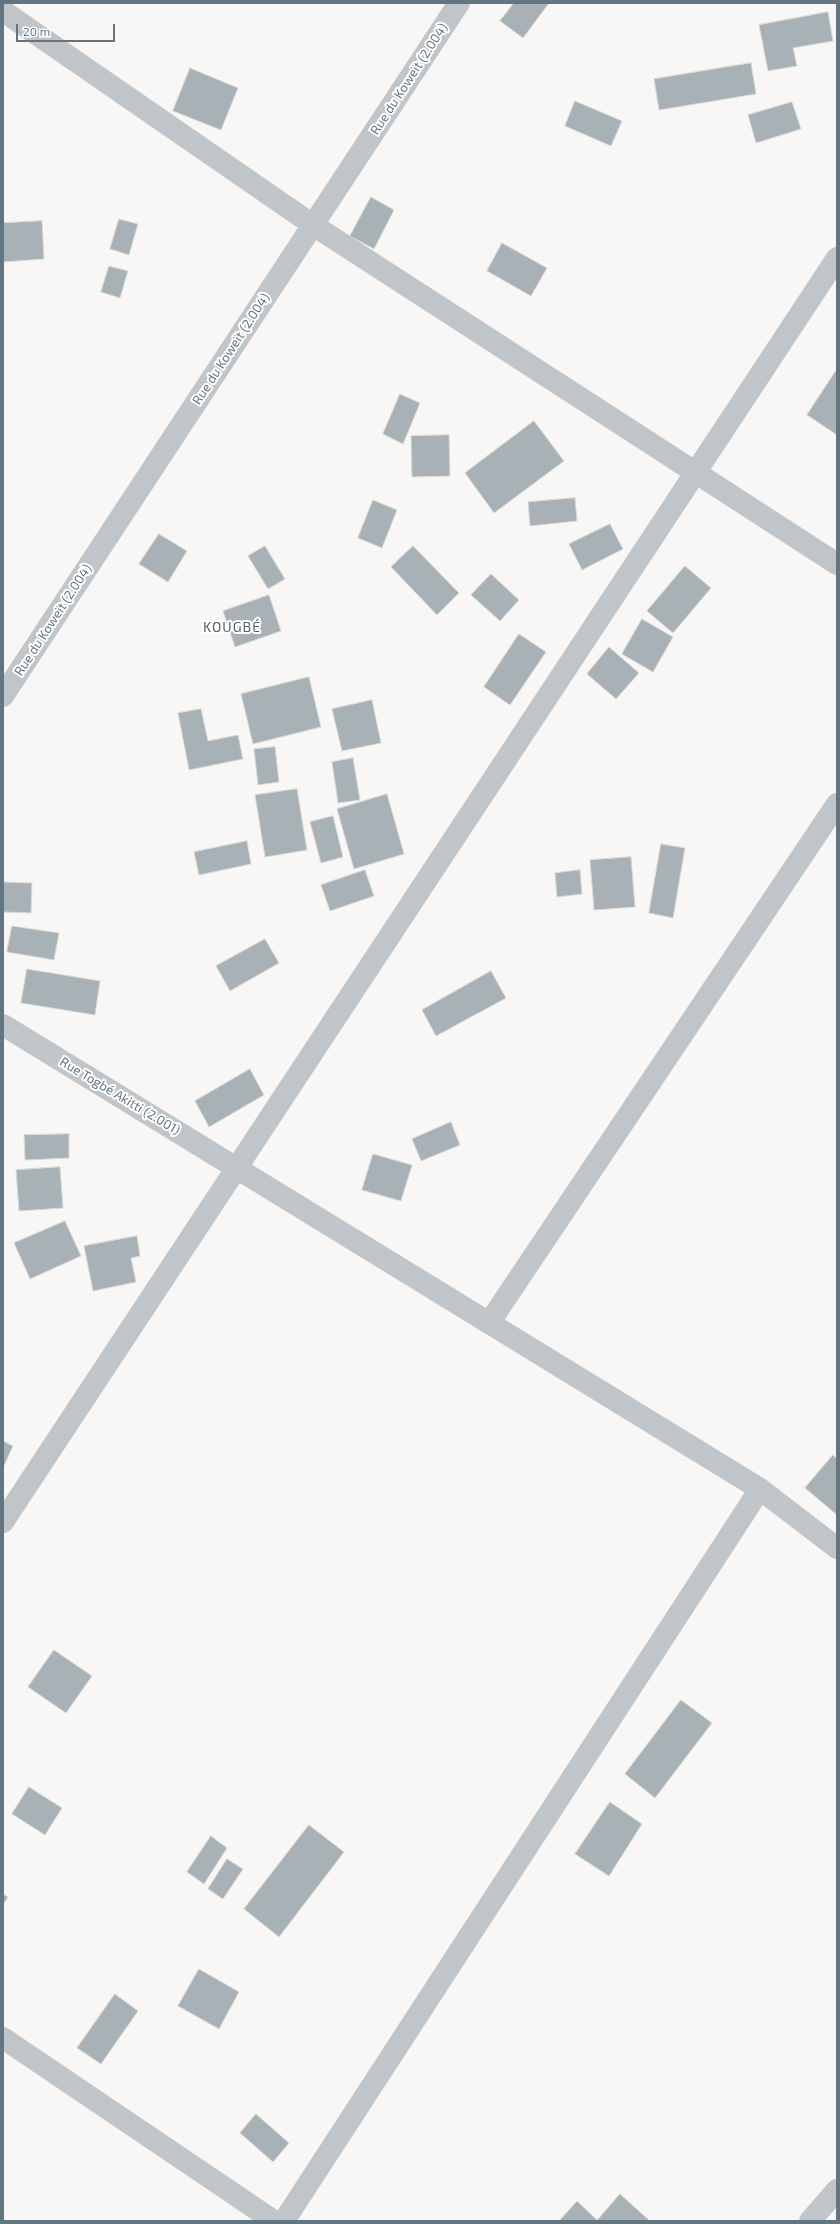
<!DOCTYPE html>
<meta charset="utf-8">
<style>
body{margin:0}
#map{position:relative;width:840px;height:2224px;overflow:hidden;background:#f8f7f5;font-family:"Exo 2",sans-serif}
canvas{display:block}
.frame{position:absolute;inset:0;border:4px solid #627580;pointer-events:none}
.scale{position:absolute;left:16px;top:24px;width:99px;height:18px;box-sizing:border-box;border:2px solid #627580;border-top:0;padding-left:5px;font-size:12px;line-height:14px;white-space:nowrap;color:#627580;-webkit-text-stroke:3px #fff;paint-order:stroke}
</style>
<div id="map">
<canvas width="840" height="2224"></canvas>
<div class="frame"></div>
<div class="scale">20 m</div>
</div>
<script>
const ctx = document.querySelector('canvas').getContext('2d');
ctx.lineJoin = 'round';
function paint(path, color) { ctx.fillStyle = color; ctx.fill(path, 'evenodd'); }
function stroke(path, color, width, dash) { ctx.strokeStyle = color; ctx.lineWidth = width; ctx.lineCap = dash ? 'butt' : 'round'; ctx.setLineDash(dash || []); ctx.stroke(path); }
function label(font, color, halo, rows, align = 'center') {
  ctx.font = font + ' "Exo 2",sans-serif'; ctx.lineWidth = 4; ctx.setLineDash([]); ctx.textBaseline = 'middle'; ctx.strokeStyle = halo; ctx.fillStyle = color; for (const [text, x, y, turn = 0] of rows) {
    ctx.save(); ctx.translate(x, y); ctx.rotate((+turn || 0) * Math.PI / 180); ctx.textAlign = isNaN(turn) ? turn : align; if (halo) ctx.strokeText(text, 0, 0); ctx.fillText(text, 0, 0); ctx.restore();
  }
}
const building = new Path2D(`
 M514,3H549L523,38L500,21Z
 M828,12L833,41L793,48L797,66L768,71L759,25Z
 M751,63L756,94L659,110L654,79Z
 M190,68L238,88L221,130L173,111Z
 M575,101L622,121L611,146L565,126Z
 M792,102L801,129L756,143L748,115Z
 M371,197L394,210L374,249L350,236Z
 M119,219L138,224L129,255L110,249Z
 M42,221L44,259L3,262V223Z
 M502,243L547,268L531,296L487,271Z
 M109,266L128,271L120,298L101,292Z
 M837,369V435L807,415Z
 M400,394L420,403L403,444L383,434Z
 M534,421L564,461L494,513L465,473Z
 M449,435L450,476L412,477L411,436Z
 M575,498L577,521L530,526L528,502Z
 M373,500L397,510L382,548L358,538Z
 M610,524L623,549L582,570L569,544Z
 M159,534L187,551L168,582L139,564Z
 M265,546L285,579L268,589L248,556Z
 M413,546L459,593L437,615L391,567Z
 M685,566L711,588L673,633L647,611Z
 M491,574L519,600L500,621L471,595Z
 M269,595L281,631L235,647L223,611Z
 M642,619L673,637L653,672L622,654Z
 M519,634L546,652L510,705L484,687Z
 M609,647L639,673L616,699L587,674Z
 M309,677L321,727L253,744L241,694Z
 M372,700L381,743L342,751L332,709Z
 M201,709L208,741L238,735L243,759L189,770L178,713Z
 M275,747L279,782L258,785L254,749Z
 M353,758L360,800L338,803L332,762Z
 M297,789L307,850L265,857L255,795Z
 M387,794L404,854L354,869L337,809Z
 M333,816L343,857L321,863L310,822Z
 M247,841L251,864L199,875L194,852Z
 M661,844L685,848L673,918L649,913Z
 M631,857L635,907L594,910L590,860Z
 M365,870L374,896L330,911L321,885Z
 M580,870L582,894L557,897L555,873Z
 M3,882L32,883L31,913L3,912Z
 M12,926L59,933L54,960L7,952Z
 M265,939L279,963L230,991L216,966Z
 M27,969L100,981L95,1015L21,1003Z
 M491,971L506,998L436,1036L422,1010Z
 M250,1069L264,1095L209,1127L195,1101Z
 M451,1122L460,1145L421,1161L412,1139Z
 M69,1134V1158L25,1160L24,1135Z
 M373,1154L412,1165L401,1201L362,1190Z
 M60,1167L63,1208L19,1211L16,1170Z
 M65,1221L81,1256L30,1279L14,1243Z
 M137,1236L140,1256L131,1258L136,1282L93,1291L84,1246Z
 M3,1441L13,1446L3,1468Z
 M833,1455L837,1459V1515L805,1488Z
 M54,1650L92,1676L66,1713L28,1687Z
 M681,1700L712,1723L655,1798L625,1774Z
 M29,1787L62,1808L45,1835L12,1814Z
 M610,1802L642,1824L609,1876L575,1854Z
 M309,1825L344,1852L279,1937L244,1909Z
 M211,1836L227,1848L204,1884L187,1872Z
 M227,1859L243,1869L223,1899L208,1889Z
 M3,1894L8,1897L3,1905Z
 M199,1969L239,1992L219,2029L178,2006Z
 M115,1994L138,2011L101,2064L77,2048Z
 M256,2114L289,2143L273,2162L240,2133Z
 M620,2194L650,2221H559L577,2201L597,2220Z`);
const street = new Path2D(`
 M3,11L313,225L837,564
 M3,696L459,3
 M3,1025L760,1489L837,1548
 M489,1323L837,804
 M3,1522L837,258
 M3,2038L274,2221
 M284,2221L760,1489
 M810,2221L837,2190`);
const streetNames = [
 ["Rue du Koweït (2.004)",409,79,-57],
 ["Rue du Koweït (2.004)",231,349,-57],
 ["Rue du Koweït (2.004)",53,620,-57],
 ["Rue Togbé Akitti (2.001)",120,1096,31]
];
const neighbourhoodNames = [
 ["KOUGBÉ",232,627]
];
paint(building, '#a7b1b6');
stroke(building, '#d9d9d7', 1);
stroke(street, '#c0c5c9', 22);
label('13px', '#627580', '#fff', streetNames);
ctx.letterSpacing = '1px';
label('14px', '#54626b', '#fff', neighbourhoodNames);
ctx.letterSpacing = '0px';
</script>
